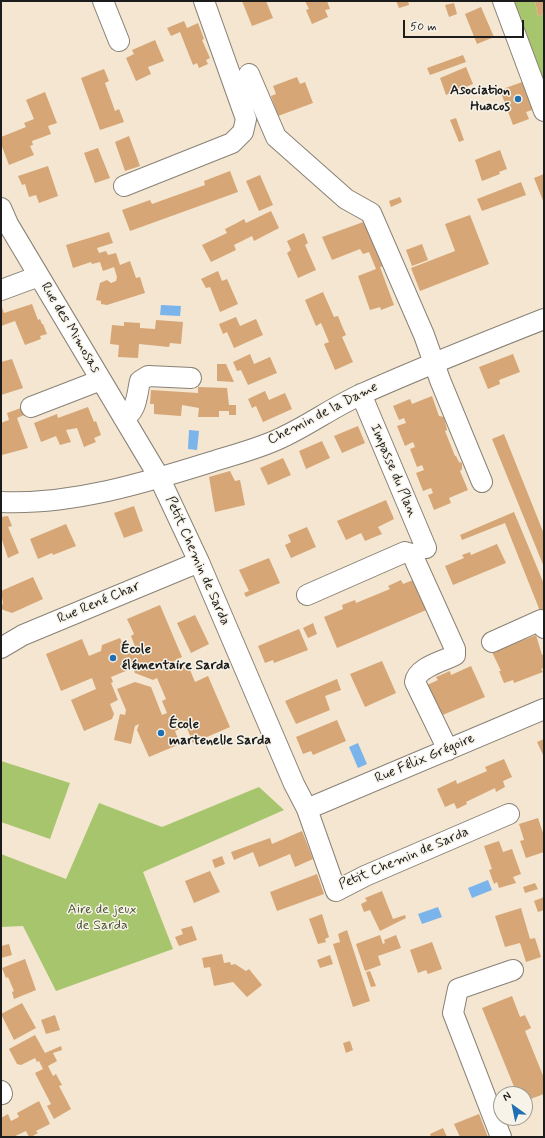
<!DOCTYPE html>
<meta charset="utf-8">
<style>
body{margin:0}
#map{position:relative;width:545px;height:1138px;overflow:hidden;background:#f4e6d0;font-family:Mynerve,sans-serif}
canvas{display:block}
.frame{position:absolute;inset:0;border:2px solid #1c1c1c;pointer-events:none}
.north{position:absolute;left:493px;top:1086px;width:40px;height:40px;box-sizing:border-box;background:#f7f3e8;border:1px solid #9f9d96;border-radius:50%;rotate:327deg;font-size:11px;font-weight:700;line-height:16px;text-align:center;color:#1c1c1c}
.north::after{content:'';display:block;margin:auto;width:14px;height:18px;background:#1f6fb2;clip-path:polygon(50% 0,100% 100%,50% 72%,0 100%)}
.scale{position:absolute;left:403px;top:20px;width:121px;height:18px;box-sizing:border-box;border:2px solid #1c1c1c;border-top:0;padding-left:5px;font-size:12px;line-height:14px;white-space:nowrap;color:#1c1c1c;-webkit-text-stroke:3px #f7f3e8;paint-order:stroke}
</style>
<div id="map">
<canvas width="545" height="1138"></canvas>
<div class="frame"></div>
<div class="north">N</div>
<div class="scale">50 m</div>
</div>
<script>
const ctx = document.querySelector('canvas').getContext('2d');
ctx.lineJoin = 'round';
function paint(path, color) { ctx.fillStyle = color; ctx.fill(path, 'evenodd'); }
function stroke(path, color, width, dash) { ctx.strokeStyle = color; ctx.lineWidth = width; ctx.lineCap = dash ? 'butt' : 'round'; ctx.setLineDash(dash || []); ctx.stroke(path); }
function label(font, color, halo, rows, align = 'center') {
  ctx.font = font + ' Mynerve,sans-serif'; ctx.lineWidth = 3; ctx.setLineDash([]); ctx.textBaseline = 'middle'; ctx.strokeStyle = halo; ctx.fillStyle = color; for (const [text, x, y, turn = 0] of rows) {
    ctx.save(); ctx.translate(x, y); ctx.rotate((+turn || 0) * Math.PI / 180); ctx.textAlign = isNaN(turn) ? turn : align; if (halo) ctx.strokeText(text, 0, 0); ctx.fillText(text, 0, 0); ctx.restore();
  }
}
const green = new Path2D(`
 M511,1H535L538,16L544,14V81Z
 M1,761L70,783L50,839L1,822Z
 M259,787L284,810L143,872L173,949L56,991L23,926L1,927V854L66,879L99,803L162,827Z`);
const water = new Path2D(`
 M161,305L181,306L180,316L160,315Z
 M189,430L199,431L197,450L188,449Z
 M358,743L367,764L358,768L349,747Z
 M488,880L492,890L472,898L468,888Z
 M438,907L442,917L422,924L418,914Z`);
const building = new Path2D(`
 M242,1H266L273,18L252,26Z
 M305,1H327L330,9L325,10L328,17L312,24L306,10L309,9Z
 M396,1H408L409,5L399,8Z
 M535,1H544V14L538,16Z
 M454,3L457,14L449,17L445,5Z
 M481,7L494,37L477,44L465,14Z
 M184,21L187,28L198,23L204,39L202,40L210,58L206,60L208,64L199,68L197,63L193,65L180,32L171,36L167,28Z
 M155,40L164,61L148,67L151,74L136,81L126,58L134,54L132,50Z
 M463,55L466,62L430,75L427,68Z
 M466,67L473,84L446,95L440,78Z
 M104,69L109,81L105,83L115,111L119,109L124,122L100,130L81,78Z
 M297,77L300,84L305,82L313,103L278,116L271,96L276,94L273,86Z
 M525,81L535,109L526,112L529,119L513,125L500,90Z
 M45,92L57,123L48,126L51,134L32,141L33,145L30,146L34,155L9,165L1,144V137L26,127L24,123L34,119L26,100Z
 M456,118L464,140L459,142L450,120Z
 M129,136L140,166L125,171L115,142Z
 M98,148L110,178L95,183L84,153Z
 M500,150L507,169L499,172L500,174L482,181L475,160Z
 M48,166L58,196L39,203L36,195L29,197L25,184L22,185L18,176Z
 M230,171L238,192L130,231L122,210L150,200L152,204L205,185L204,181Z
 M544,174V203L534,178Z
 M260,175L273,205L259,211L246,181Z
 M521,182L526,195L482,211L477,199Z
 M400,197L402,202L391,207L389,201Z
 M271,211L279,228L254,241L252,236L234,245L236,250L211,262L202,245L227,233L225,229L235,224L244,219L246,223Z
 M470,215L489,264L420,291L411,268L455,251L445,224Z
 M366,221L384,266L380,267L394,305L381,310L380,307L370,310L358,276L376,269L369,252L363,254L360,249L332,260L322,237Z
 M109,232L113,243L97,248L99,253L106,251L108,255L116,253L120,265L130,261L136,278L140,277L145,293L107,305L101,304V301L96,300L100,283L107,280L111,283L116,281L117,277L114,267L103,271L100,262L92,264L91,262L73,268L66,245Z
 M304,233L308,243L305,245L316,270L298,278L287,253L291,250L287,241Z
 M422,244L428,260L412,266L406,250Z
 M218,271L222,281L227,279L238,304L220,312L210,287L206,288L201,279Z
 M323,292L334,317L338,316L342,326L346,335L342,337L353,362L335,370L324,344L329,342L321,323L316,326L305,300Z
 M1,304L4,313L32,304L38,320L40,319L42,324H43L47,334L40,336L41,339L25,345L15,321L1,326Z
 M236,317L240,326L256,319L263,335L234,348L227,332L223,334L219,324Z
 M156,320L183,322L181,344L170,343L169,347L139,344L138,358L118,357L119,345L110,344L112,325L124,326V322L140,323V328L155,329Z
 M250,354L254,364L270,357L277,373L248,385L241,370L237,371L233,362Z
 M513,354L520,372L499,380L500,384L488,389L479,367Z
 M12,359L23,388L1,395V362Z
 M217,364H226L234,382L217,381Z
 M198,387L227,388L229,405H236V415H229V411H219V417H198L199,408L182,405L181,416L154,414V404H150L151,390L198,393Z
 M265,391L269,400L285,393L292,409L263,422L256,406L252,408L248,399Z
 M432,396L439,416L444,417L447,430L445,431L455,456H456L459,462L462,463V469L460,471L468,490L449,498L451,503L434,510L428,495L433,493L431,488L423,491L416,473L424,470L422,465L417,467L410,449L415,447L413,442L405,446L397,426L406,423L404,418L399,420L393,406L410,399L412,404Z
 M88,407L94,422L96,421L101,435L94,438L96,442L84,447L77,428L66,430L71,442L60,445L56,436L41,442L34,423L57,414L58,418Z
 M21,408L24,415L17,418L28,448L2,455L1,423L9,420L7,413Z
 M358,426L365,443L342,453L334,436Z
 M504,434L544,534V567L492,439Z
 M322,441L330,458L306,469L299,451Z
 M283,458L291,475L268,485L260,468Z
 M230,471L235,481L240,480L245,505L215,512L209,477Z
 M386,500L394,519L378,527L382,534L365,541L361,533L346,540L337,521Z
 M134,506L143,531L124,538L114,513Z
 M514,512L544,584V609L540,611L505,523L462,540L460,535Z
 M8,516L12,526L8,527L19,553L8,558L1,537V517Z
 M66,524L76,546L53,555L52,553L38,559L30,539Z
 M307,527L316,547L291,558L285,545L291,542L288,535Z
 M497,544L506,563L453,585L445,566L464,558L462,555L470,552L471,555Z
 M269,558L280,583L246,597L244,593L249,591L239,570Z
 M33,577L43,599L12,613L1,609L3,603L1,591Z
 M418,578L431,608L337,648L324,617L343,609L342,605L355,600L356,603L390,589L388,586L401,580L403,584Z
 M160,605L182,657L174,661L178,670L188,665L195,682L208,676L230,727L193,743L186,726L175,731L180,744L149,757L137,730L139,724L135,726L131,744L114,740L120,714L125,715L126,710L117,689L135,682L151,687L162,715L167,713L162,701L166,699L157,678L153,680L135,673L133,668L111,677L113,682L111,683L118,700L110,704L114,714L112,719L84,731L71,700L96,689L92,678L61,691L46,654L82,639L89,656L101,651L102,645L120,638L127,653L136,649L131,636L134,634L127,619Z
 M195,615L209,644L191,653L177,623Z
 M313,623L317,634L308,638L303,628Z
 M299,629L308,650L274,663L273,660L265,663L258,646Z
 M536,635L542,655L544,654V668L541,669L543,672L514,683L513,680L504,683L499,671H501L492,652Z
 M382,661L396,693L365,707L350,674Z
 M471,666L485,697L438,717L425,686L438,680L436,677L450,671L451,675Z
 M337,679L341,690L325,696L330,710L296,724L285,701Z
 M337,720L346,741L313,755L311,751L303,754L296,737Z
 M544,739V757L537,742Z
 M504,759L512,777L503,781L505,787L496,792L495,788L466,802L467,804L457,809L454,803L445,807L437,789L456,780L457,784L487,771L485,767Z
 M538,818L544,836V852L526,858L520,841L524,840L519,824Z
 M302,831L313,859L295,867L290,854L259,867L253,852L234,860L231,852L270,838L272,844Z
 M499,841L503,852L512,849L521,874L513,877L516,883L499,888L497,882L494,884L489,870L492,869L484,846Z
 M222,856L225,864L215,868L212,860Z
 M210,871L220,892L194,903L185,881Z
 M317,874L324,894L277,911L270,892Z
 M535,883L538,889L525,893L523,887Z
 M382,891L393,919L405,915L406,918L380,931L370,910L364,912L361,904L367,901L365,898Z
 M544,897V910L538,912L534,901Z
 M521,908L530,939L535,938L541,957L526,962L520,943L505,947L495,916Z
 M322,914L329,937L325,939L326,942L318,944L309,919Z
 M192,926L197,940L179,946L175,937L183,934L181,929Z
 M347,930L370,1001L353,1007L333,944L340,942L338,934Z
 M380,935L383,944L385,943L384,940L396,935L401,948L378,956L381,965L365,971L356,944Z
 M432,942L442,969L428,974L426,970L418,973L410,950Z
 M9,944L12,955L1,958V946Z
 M222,954L224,963L230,962L231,965L235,964L246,971L249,969L262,985L247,997L233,982L214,986L210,967L204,968L202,958Z
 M330,955L333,964L320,968L317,960Z
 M25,959L36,990L14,999L12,992L14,991L8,977L6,978L2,968Z
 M370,971L376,986L371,987L366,972Z
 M512,996L520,1017L525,1015L531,1028L525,1031L544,1078V1094L525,1101V1094H517L482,1008Z
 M22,1003L36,1028L14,1040L1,1014Z
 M55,1015L60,1030L46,1034L41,1020Z
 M35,1035L45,1053L61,1046L62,1050L53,1053L57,1061L48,1066L53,1076L56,1074L62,1085L59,1086L71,1109L54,1119L47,1106L51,1104L35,1073L43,1069L39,1061L37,1062L35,1058L21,1065L17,1064L9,1049Z
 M350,1041L353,1050L346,1053L343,1043Z
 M39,1101L50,1124L36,1131L38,1133L31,1137H29L26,1131L13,1137H1V1118L8,1114L11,1121L19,1117L17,1113Z
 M479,1114L488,1137H460L454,1124Z
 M443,1128L447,1137H431L430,1134Z`);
const minor = new Path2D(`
 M103,1L119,41
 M503,1L544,111
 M249,74L276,137L346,199L371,213L424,335L440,380L482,482
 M124,186L232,143L243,132L246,119L204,1
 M1,208L8,224L159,477L199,562L294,784L307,809L336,891L365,876L509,814
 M1,290L39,276
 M361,394L426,548
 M31,407L101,380
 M123,417C137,414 137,393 140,381L148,376L191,378
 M1,502C72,505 144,483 211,462C236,454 262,448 285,436C312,423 335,406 362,394C422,367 483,343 544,319
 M307,595L405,552L412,554L455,649V655C442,662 417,667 415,682L448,750
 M492,642L541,620L544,628
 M1,648L23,635L199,562
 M307,809L544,709
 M1,1091L2,1094
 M501,1137L453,1013L458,989L513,970`);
const markers = [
 [518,99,4,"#1f6fb2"],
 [113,658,4,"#1f6fb2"],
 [161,733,4,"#1f6fb2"]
];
const poiNames = [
 ["Asociation",510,91,"right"],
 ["Huacos",510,107,"right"],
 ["École",121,650],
 ["élémentaire Sarda",121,666],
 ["École",169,725],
 ["martenelle Sarda",169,741]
];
const streetNames = [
 ["Rue des Mimosas",70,328,59],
 ["Chemin de la Dame",323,414,-27],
 ["Impasse du Plan",393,471,67],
 ["Petit Chemin de Sarda",197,561,66],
 ["Rue René Char",99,603,-23],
 ["Rue Félix Grégoire",425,759,-23],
 ["Petit Chemin de Sarda",404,859,-23]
];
const parkNames = [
 ["Aire de jeux",102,910],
 ["de Sarda",102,926]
];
paint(green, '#a7c56c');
paint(water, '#7bb4eb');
paint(building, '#d6a676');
stroke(minor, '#888176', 22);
stroke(minor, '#fff', 20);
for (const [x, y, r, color] of markers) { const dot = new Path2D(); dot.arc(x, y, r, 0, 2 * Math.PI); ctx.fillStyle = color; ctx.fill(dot); stroke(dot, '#f7f3e8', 1.5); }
label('bold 14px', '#1c1c1c', '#f7f3e8', poiNames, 'left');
label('14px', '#1c1c1c', '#f7f3e8', streetNames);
label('14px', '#4d5738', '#f7f3e8', parkNames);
</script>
